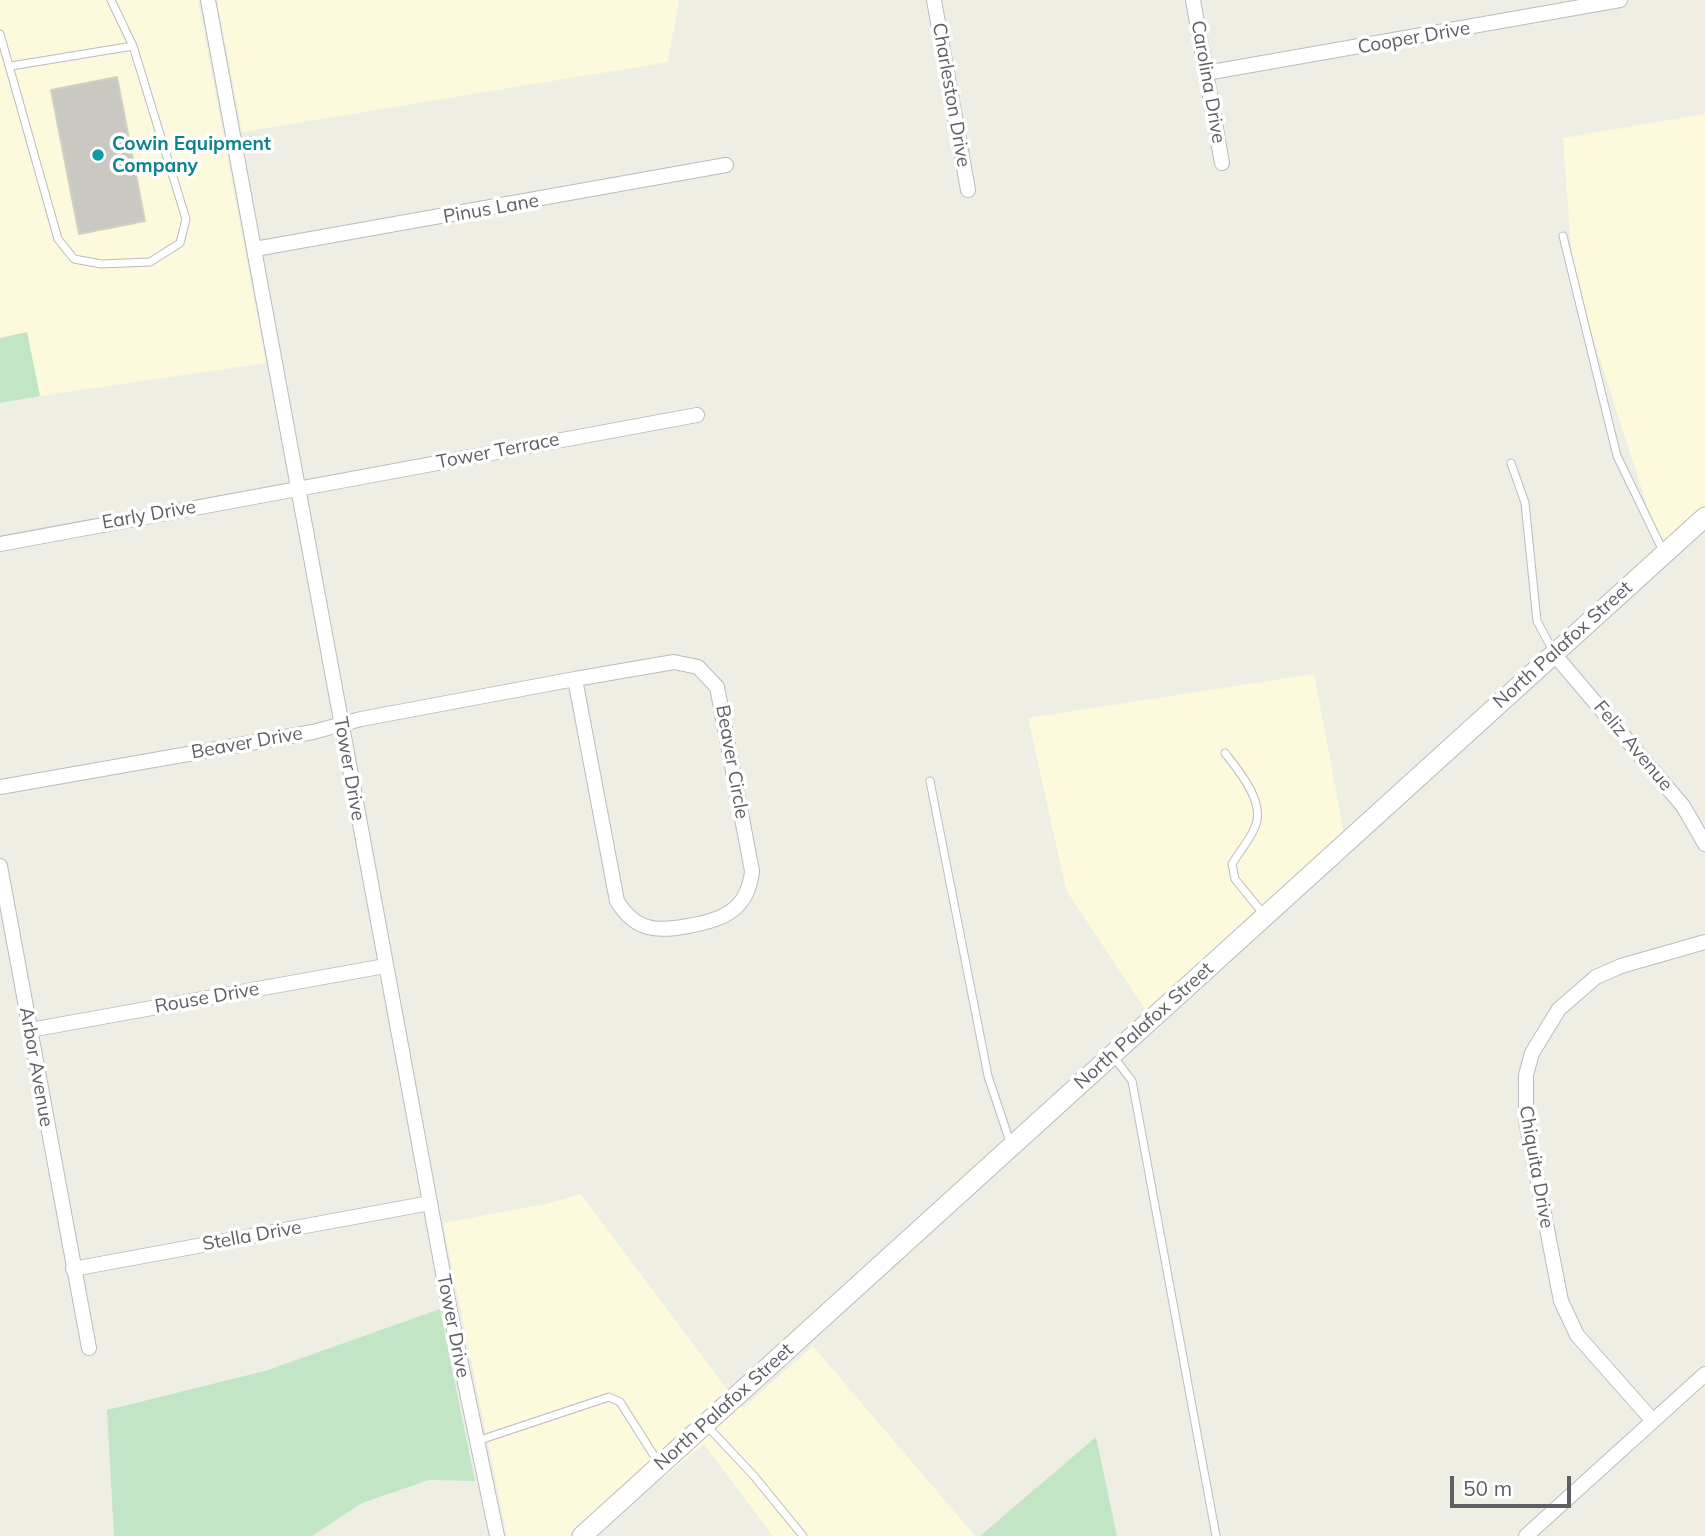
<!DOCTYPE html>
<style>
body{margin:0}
#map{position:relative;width:1705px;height:1536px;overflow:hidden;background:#efeee5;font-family:Mulish,sans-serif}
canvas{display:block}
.scale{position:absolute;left:1450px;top:1476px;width:121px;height:32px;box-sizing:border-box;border:4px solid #5d5f65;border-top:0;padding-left:9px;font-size:21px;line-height:24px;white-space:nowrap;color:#5d5f65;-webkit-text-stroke:5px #fff;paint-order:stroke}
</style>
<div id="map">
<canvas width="1705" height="1536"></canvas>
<div class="scale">50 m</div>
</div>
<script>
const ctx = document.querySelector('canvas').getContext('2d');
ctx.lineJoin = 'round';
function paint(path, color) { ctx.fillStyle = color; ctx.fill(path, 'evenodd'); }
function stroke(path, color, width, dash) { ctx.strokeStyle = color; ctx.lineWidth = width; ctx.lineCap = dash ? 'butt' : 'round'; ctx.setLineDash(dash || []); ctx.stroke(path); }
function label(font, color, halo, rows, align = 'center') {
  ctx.font = font + ' Mulish,sans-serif'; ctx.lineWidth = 7; ctx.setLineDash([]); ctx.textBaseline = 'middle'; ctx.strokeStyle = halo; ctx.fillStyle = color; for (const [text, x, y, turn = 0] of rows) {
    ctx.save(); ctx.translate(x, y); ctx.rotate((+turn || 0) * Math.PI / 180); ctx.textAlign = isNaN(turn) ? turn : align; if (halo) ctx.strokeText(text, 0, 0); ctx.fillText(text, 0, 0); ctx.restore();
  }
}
const commercial = new Path2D(`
 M0,0H198L266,363L40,396L27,332L0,338Z
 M217,0H679L668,62L242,132Z
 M1705,114V505L1660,546L1573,275L1563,138Z
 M1314,674L1344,833L1147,1012L1066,890L1028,718Z
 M581,1194L729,1392L569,1536H507L443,1223L546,1204Z
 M813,1346L975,1536H773L704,1444L612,1520L739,1405L742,1409Z`);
const green = new Path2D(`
 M27,332L40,396L0,403V338Z
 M440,1309L475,1481L429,1480L362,1503L312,1536H114L107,1410L265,1371Z
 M1096,1437L1117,1536H980Z`);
const building = new Path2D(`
 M117,77L145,221L79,234L51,90Z`);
const lane = new Path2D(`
 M0,34L58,239L74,259L101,264L150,262L180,243L186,219L133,46L111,0
 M11,66L133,46
 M1563,236L1617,456L1664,553
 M1511,463L1525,503L1537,621L1554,653
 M1225,753C1239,771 1266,803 1255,827C1250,840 1239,852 1232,864L1235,879L1265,916
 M930,781L988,1076L1011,1145
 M1113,1056L1132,1081L1216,1536
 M707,1426L754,1476L803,1536
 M477,1441L609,1397L620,1402L660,1465`);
const street = new Path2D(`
 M208,0L450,1311L497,1536
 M934,0L968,190
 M1193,0L1222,163
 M1206,73L1620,0
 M255,249L726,165
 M0,544L697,415
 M1554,654L1683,806L1705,844
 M674,662L698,667L717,687L752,871C748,910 723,920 688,926C657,932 635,931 617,901L575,679Z
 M0,787L313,732L361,719L575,679
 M0,866L89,1348
 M30,1030L385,966
 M73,1269L430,1203
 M1653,1421L1577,1335L1561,1301L1526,1121V1075L1532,1053L1559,1009L1596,977L1621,966L1705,942
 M1526,1536L1705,1374`);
const secondary = new Path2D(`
 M582,1536L1705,517`);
const markers = [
 [98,155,7,"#0f9aa8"]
];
const streetNames = [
 ["Cooper Drive",1414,38,-10],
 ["Carolina Drive",1208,82,80],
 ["Charleston Drive",951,95,80],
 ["Pinus Lane",491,209,-10],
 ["Tower Terrace",498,451,-11],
 ["Early Drive",149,515,-10],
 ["North Palafox Street",1563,645,-42],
 ["Beaver Drive",247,743,-10],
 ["Feliz Avenue",1633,746,50],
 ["Beaver Circle",732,762,80],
 ["Tower Drive",349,769,80],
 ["Rouse Drive",207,998,-10],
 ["North Palafox Street",1144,1026,-42],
 ["Arbor Avenue",36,1067,80],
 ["Chiquita Drive",1536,1167,80],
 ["Stella Drive",252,1236,-10],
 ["Tower Drive",453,1326,79],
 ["North Palafox Street",724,1407,-42]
];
const cultureNames = [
 ["Cowin Equipment",112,144],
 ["Company",112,166]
];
paint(commercial, '#fdf9dc');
paint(green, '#c2e5c6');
paint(building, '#cac8c2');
stroke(building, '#d3d0c3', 2);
stroke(lane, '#babbc0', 9);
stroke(street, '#babbc0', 16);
stroke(secondary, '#babcc2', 21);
stroke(lane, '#fff', 7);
stroke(street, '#fff', 14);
stroke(secondary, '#fff', 19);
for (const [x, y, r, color] of markers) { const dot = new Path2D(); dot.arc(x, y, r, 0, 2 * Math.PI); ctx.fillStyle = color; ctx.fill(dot); stroke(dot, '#fff', 2.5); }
label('19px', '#5d5f65', '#fff', streetNames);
label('bold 19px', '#0d838f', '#fff', cultureNames, 'left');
</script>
